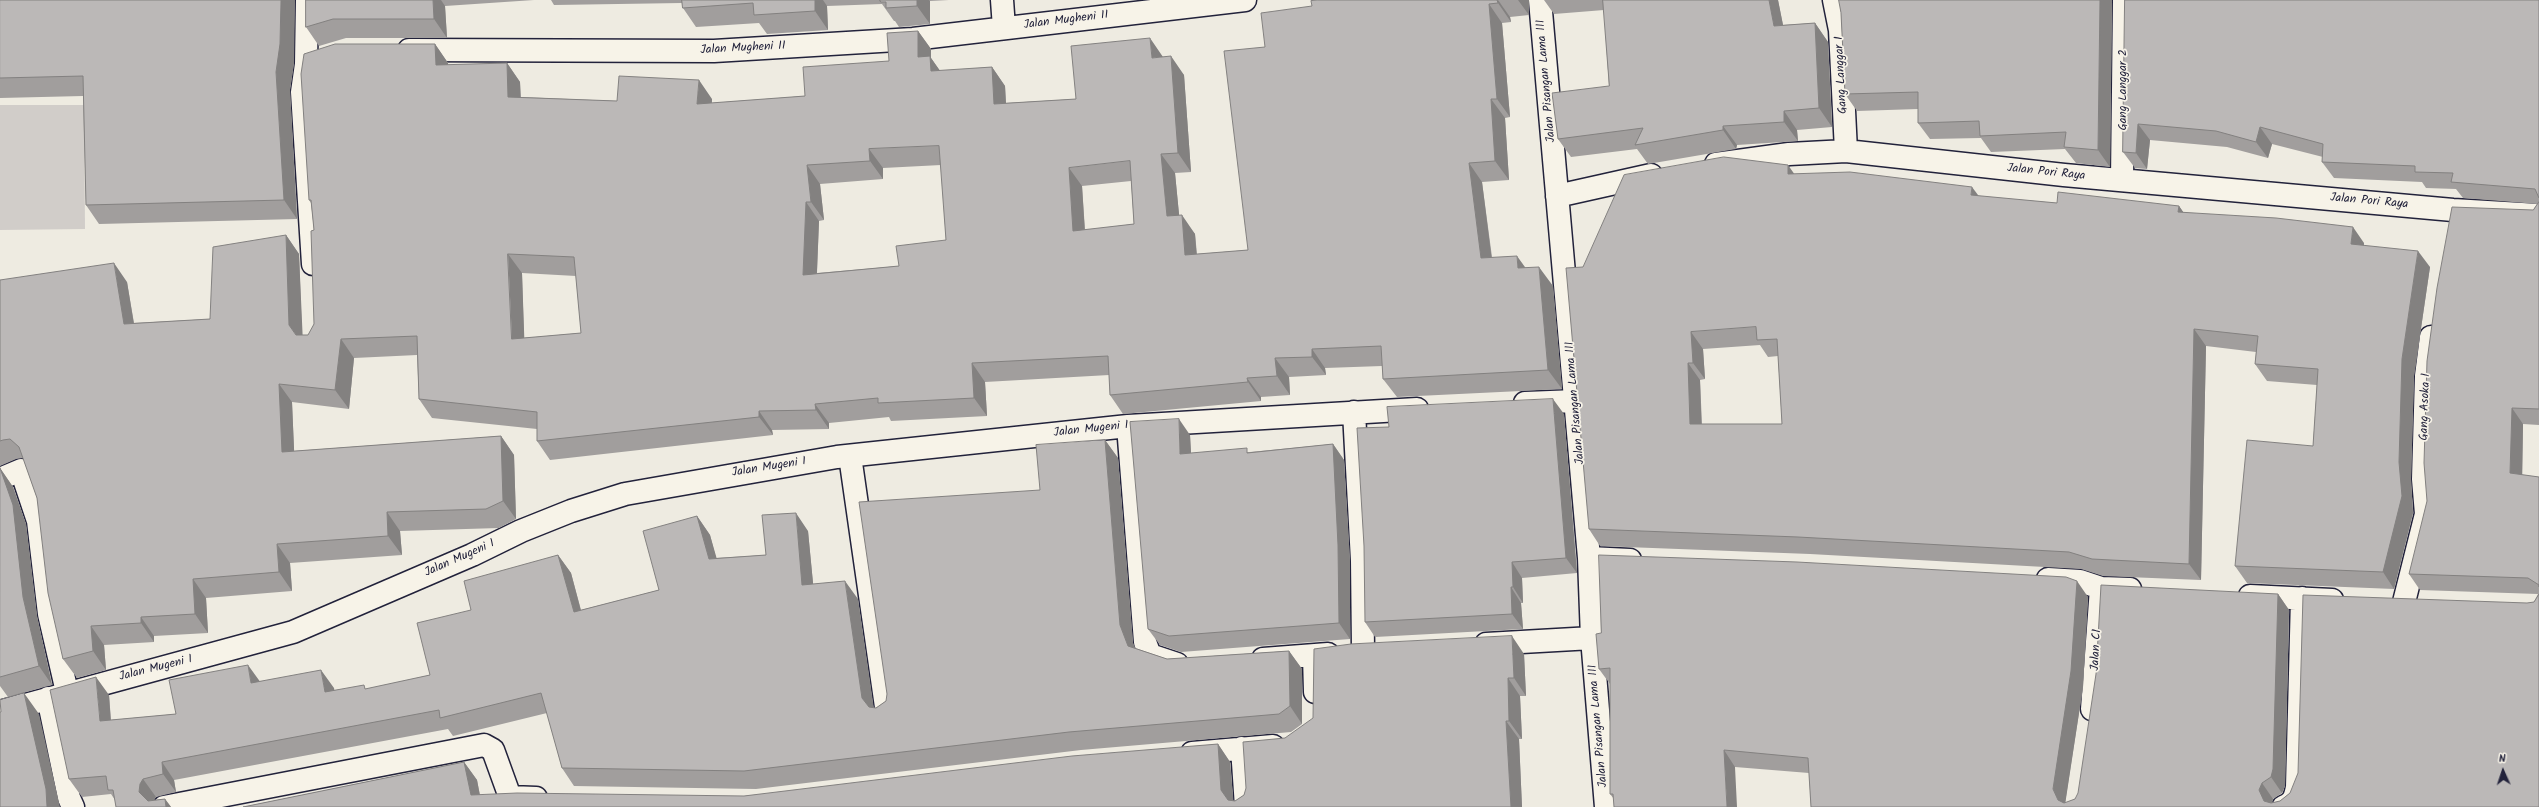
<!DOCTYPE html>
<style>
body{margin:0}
#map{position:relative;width:2539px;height:807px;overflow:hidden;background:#eeebe1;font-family:Kalam,sans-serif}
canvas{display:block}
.north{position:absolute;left:2483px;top:751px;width:40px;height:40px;-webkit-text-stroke:3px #f7f3e8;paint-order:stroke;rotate:357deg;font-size:11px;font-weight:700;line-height:16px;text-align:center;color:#22223b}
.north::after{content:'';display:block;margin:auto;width:14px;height:18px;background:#22223b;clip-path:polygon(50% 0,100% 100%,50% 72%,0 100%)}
</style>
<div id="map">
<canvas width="2539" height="807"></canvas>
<div class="north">N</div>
</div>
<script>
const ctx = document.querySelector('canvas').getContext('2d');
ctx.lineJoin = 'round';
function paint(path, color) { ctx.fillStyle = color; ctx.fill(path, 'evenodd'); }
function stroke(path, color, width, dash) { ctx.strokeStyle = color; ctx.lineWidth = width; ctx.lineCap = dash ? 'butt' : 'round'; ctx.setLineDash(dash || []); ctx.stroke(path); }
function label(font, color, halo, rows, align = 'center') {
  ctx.font = font + ' Kalam,sans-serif'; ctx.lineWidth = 3.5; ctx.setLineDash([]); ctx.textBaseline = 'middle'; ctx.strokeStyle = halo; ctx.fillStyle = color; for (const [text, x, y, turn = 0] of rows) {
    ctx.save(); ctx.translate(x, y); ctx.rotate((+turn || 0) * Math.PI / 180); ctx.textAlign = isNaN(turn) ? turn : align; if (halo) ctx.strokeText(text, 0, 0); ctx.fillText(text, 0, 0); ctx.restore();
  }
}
const green = new Path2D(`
 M0,105H84L85,229L0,230Z`);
const minor = new Path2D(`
 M307,0L306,64L302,92L313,264
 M1002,0L1004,28
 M1540,0L1589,558L1592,638L1606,807
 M1834,0L1840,30L1846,151
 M409,50L714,51L913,39L1245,0
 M1716,164L1789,154L1846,151L2064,175L2453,210L2539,215
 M2122,180L2124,0
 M1557,196L1651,175
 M1525,403L1576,401
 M1354,412L1362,561L1363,650
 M1128,426L1145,642L1150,655L1177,664
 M850,456L887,714
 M0,479L21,470L38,521L49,614L67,692
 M1589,558L1630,560
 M2048,579L2080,581L2101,588L2130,589
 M2250,596L2332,600
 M2404,602L2426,514L2423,479L2426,376L2431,337
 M1486,644L1592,638
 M1314,656L1315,692
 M1263,659L1328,654
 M48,698L69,798L73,807
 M2092,709L2101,588
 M0,712L293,632L472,555L521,531L571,511L625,494L837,457L1128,426L1417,409
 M1242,748L1246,807
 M1192,753L1273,746
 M164,807L484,745L493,750L510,797L536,798
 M2283,807C2293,803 2295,798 2297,787L2302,598`);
const wall = new Path2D(`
 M0,0L294,63L290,90L297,219L99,224L86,205L83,96L0,98Z
 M306,0H534L445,6L447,38H346L319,46L306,27Z
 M551,0H949L930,1V24L899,27L895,21H894L882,4L827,6L828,30L767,34L759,23L696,27L683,8L682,3L554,5Z
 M1318,0H1529V15L1510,17L1511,22L1502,23L1510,117L1505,118L1509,180L1482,182L1492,257L1525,268L1553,286L1562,389L1397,397L1383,379L1382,366L1325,368L1326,375L1289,377L1290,395L1261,397V401L1123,414L1110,395L1109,375L985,382L987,416L891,421L889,417L829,423V429L772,430L773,435L550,460L537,441V429L432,418L419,399L417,355L354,358L349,409L292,402L294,451L501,436L514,455L516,519L499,528L400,531L402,555L290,563L292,591L206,598L208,633L154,636V642L104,645L106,670L77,678L63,659L37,498L23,458L16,459L0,466V280L127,282L134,323L210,319L286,235L299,254L302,335H308L314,324V230L311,203L309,200L435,44L448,63V65L507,63L520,82L521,97L617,101L712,99V103L805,96L889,61L918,31L931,49V58L940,71L992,67L1005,86L1006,103L1076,99L1163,57L1184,75L1191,172L1175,173L1179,215L1195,234L1197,254L1248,250L1265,47L1312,6ZM941,165L946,240L899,266L817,273L819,221L824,220L820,184L883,179V168ZM1131,181L1134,224L1085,230L1082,186ZM522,273L576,276L581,333L524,338Z
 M1544,0H1778L1783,25L1815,23L1828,42L1832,127L1797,130L1798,141L1737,145L1736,149L1648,164L1637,149L1571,157L1558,139L1609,86L1604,10L1554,14Z
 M1839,0H2112L2110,167L2076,163L2065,149L1991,152L1981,138L1930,139L1918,123V109L1857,111L1845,94L1841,13Z
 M2125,0H2539V425L2523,424L2522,475L2539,477V807H1811L1809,773L1735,767L1614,799L1610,794V684L1599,669L2088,597L2083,687L2065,803L2075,799L2278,594L2289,610L2285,786L2282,793L2273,799L2272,803L2280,801L2527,603L2534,602L2538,594L2420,590L2409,574L2533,210L2537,204L2463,198L2456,189L2426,188L2422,182L2334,178L2322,162L2323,157L2272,144L2268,158L2227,147L2150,140L2147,169L2135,168L2123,152Z
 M1794,174L1978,196L2057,203L2179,206L2183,212L2364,243V246L2430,267L2414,376L2411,479L2413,513L2394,589L2247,583L2235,566L2313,446L2317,385L2267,381L2255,364L2256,352L2206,346L2201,580L2103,576L2081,569L1810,554L1600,546L1589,529L1583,267ZM1760,345L1768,357L1778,356L1782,424H1702L1700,380L1705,379L1703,349Z
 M1564,414L1577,573L1522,578L1523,603H1521L1523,629L1375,637L1365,622L1389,427Z
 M1190,435L1191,453L1250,452L1333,444L1344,460L1350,561V639L1181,652L1160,645L1148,629Z
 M1105,440L1118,458L1133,643L1135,648L1167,659L1289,651L1302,669V724L1291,732L1081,750L756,789L574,786L562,768L547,713L453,736L448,729L174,780L176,792L156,797L154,800L165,799L171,807H116L115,800L111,794L82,797L69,779L109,695L111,720L176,714L260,681L334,688V690L367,689L430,675L471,610L558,555L571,573L581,610L659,590L697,516L710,535L716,558L766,555L808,531L813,584L858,599L873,708H876L886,701L1040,490Z
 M0,468L13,487L26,524L37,616L52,685L8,697L0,686Z
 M1524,654L1526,696H1520L1522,739H1519L1522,807H243L464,762L477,780L480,795L744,796L1218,744L1230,762L1233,801H1235L1244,795L1285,738Z`);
const shadedWall = new Path2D(`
 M281,0H295L294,63L290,90L297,219L284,200L276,72Z
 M433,0H441L445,6L447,38L434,19Z
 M815,0H823L827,6L828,30L815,11Z
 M917,0H929L930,1V24L917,6Z
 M1497,0H1498L1510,17L1511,22L1498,3Z
 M1518,0H1529V15Z
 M1769,0H1778L1787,45L1774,26Z
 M2100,0H2112L2110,167L2098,150Z
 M1489,4L1502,23L1510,117L1497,99Z
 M1815,23L1828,42L1832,127L1819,108Z
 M918,31L931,49V58L943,75L944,90L918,57Z
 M1150,38L1163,57L1152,58Z
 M435,44L448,63L449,84L436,65Z
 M1171,56L1184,75L1191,172L1178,153Z
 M507,63L520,82L521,116L508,97Z
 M992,67L1005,86L1007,123L994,104Z
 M699,80L712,99L710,123L697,104Z
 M1491,99L1505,118L1509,180L1495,161Z
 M1784,111L1797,130L1798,141L1784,122Z
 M2138,124L2150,140L2147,169L2136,153Z
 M1723,126L1737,145L1736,149L1723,130Z
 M2260,127L2272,144L2268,158L2256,142Z
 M869,149L883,168V179L870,161Z
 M1161,154L1175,173L1181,234L1167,216Z
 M1469,163L1482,182L1494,277L1481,258Z
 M807,165L820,184L824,220L811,202Z
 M1788,165L1800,182L1788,174Z
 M1069,168L1082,186L1086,250L1073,231Z
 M1972,187L1984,203L1971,195Z
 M806,202L819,221L816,294L803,275Z
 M2179,206L2191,223L2178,212Z
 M1182,215L1195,234L1198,274L1185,255Z
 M2353,227L2364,243L2362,261L2351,244Z
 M286,235L299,254L303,344L289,325Z
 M2418,251L2430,267L2414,376L2411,479L2413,513L2394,589L2383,572L2399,462L2402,359Z
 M508,254L522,273L525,358L512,339Z
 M1517,256L1530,274L1518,268Z
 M114,263L127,282L137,343L124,324Z
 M1539,267L1553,286L1562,389L1548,370Z
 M2194,329L2206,346L2201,580L2189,564Z
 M1691,332L1703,349L1705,379L1693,363Z
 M341,339L354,358L349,409L335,390Z
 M1312,349L1325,368L1326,375L1312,357Z
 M1275,358L1289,377L1290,395L1277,376Z
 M972,363L985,382L987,416L974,398Z
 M1688,363L1700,380L1702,441L1690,424Z
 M1247,378L1261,397V401L1248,382Z
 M279,384L292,402L295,471L282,452Z
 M1553,399L1564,414L1577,573L1566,558Z
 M815,404L829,423V429L816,410Z
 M2512,408L2523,424L2522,489L2510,473Z
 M759,411L772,430L773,435L759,417Z
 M1179,419L1190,435L1192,470L1180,454Z
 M501,436L514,455L516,519L503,501Z
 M1105,440L1118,458L1133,643L1141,664L1128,646L1120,625Z
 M1333,444L1344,460L1350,561V639L1339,623Z
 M0,468L13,487L26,524L37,616L52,685L39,666L23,597Z
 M387,512L400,531L402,555L388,536Z
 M796,513L808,531L815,603L802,585Z
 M697,516L710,535L722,577L709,559Z
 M277,544L290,563L292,591L279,572Z
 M558,555L571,573L586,630L574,612Z
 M1512,562L1522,578L1523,603L1513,587Z
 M193,579L206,598L208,633L195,614Z
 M845,581L858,599L875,716L862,698Z
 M2077,581L2088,597L2083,687L2065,805L2058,800L2053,789Z
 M1511,587L1521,603L1523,629L1512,614Z
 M2278,594L2289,610L2285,786L2282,793L2271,777Z
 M141,617L154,636V642L141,623Z
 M91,626L104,645L106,670L93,651Z
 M1512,636L1524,654L1526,696L1514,678Z
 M1289,651L1302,669V724L1290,706Z
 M248,665L261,683H251Z
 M321,670L334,688L338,710L325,692Z
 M96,677L109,695L112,739L100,721Z
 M1508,678L1520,696L1522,739L1509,721Z
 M24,693L39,714L60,807H47Z
 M1506,721L1519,739L1522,807H1511Z
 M1218,744L1230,762L1234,807H1232L1221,790Z
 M1724,750L1735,767L1737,807H1727Z
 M162,762L174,780L176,792L163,774Z
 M464,762L477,780L482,807L471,795Z
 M143,779L156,797L152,803V807L139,792L140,784Z
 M2262,783L2273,799L2271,806L2264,801L2259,790Z
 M165,799L171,807H166Z`);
const building = new Path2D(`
 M0,0H281L280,44L276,72L284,200L86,205L83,76L0,78Z
 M306,0H433L434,19H333L306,27Z
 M682,0H815V11L754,15L753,3L683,8Z
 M880,0H917V6L886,8V2H881Z
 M1318,0H1497L1498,3L1489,4L1497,99H1491L1495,161L1469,163L1481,258L1517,256L1518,268L1539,267L1548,370L1383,379L1381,346L1312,349V357L1275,358L1277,376L1247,378L1248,382L1110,395L1108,356L972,363L974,398L878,403V398L815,404L816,410L759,411V417L537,441V412L419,399L417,336L341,339L335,390L279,384L282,452L501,436L503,501L486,509L387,512L388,536L277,544L279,572L193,579L195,614L141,617V623L91,626L93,651L63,659L48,593L37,498L19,447L10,439L3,440L0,441V280L114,263L124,324L210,319L213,247L286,235L289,325L296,335H308L314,324L311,231L314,230L311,200H309L301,74L304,54L335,44H435L436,65L507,63L508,97L617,101L619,76L699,80L697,104L805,96L803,67L889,61L887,33L918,31V57L930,56L931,71L992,67L994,104L1076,99L1071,46L1150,38L1152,58L1171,56L1178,153L1161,154L1167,216L1182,215L1185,255L1248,250L1224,51L1265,47L1261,13L1312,6L1311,1ZM939,146L946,240L896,246L899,266L803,275L806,202H811L807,165L870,161L869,149ZM1130,161L1134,224L1073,231L1069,168ZM508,254L574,257L581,333L512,339Z
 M1603,0H1769L1774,26L1815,23L1819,108L1784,111V122L1723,126V130L1635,145L1643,128L1558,139L1552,93L1609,86Z
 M1839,0H2100L2098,150L2064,147L2066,132L1980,136L1979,121L1918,123V92L1845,94L1841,13Z
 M2125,0H2539V198L2535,189L2451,182L2453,173L2415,172V166L2322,162L2323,144L2260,127L2256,142L2216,131L2138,124L2136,153L2123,152Z
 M1724,157L1788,165V174L1850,172L1972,187L1971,195L2057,203L2058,192L2179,206L2178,212L2276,218L2353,227L2351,244L2418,251L2402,359L2399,462L2402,496L2383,572L2235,566L2247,440L2313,446L2318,369L2255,364L2258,336L2194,329L2189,564L2092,559L2069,552L1798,537L1589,529L1566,268L1583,267L1624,175ZM1756,327L1757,340L1777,339L1782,424H1690L1688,363H1693L1691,332Z
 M2539,202V409L2512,408L2510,473L2539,477V587V585L2528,578L2409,574L2427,501L2424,463L2427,361L2437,288L2452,207L2533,210Z
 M1553,399L1566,558L1512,562L1513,587H1511L1512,614L1365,622L1364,546L1357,428L1389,427L1387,407Z
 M1179,419L1180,454L1247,448V453L1333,444L1338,545L1339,623L1169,636L1148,629L1130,422Z
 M1105,440L1120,625L1128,646L1167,659L1289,651L1290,706L1279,714L1069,732L744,771L562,768L541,693L440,718L439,710L162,762L163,774L143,779L140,784L139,792L148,801L165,799L166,807H116L113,790H108L106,776L69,779L50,690L96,677L100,721L176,714L169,680L248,665L251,683L321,670L325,692L364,685L365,689L430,675L417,623L471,610L464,581L558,555L574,612L659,590L643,531L697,516L709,559L766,555L762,515L796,513L802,585L845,581L862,698L869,707L876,708L886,701L887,694L859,502L1040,490L1036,445Z
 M0,468L13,505L23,597L39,666L0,677Z
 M1599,555L1797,562L2066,577L2077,581L2071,671L2053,789L2058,800L2064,803L2075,799L2078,793L2096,674L2101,585L2278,594L2273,769L2271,777L2262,783L2259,790L2264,801L2271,803L2280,801L2290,793L2298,773L2303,595L2527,603L2534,602L2539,594V807H1811L1808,758L1724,750L1727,807H1614L1613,794H1610V668L1599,669L1596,634L1601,633Z
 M1512,636L1514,678H1508L1509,721H1506L1511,807H243L464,762L471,795L517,793L744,796L1072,756L1218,744L1221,790L1228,800L1235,801L1244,795L1246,788L1243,742L1285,738L1313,718L1314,649L1351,644Z
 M24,693L46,789L47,807H0V712H1L0,700Z`);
const streetNames = [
 ["Jalan Mugheni II",1066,21,-7],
 ["Jalan Mugheni II",743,49,-3],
 ["Gang Langgar I",1842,75,-93],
 ["Jalan Pisangan Lama III",1547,81,-95],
 ["Gang Langgar 2",2124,90,-90],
 ["Jalan Pori Raya",2046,173,6],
 ["Jalan Pori Raya",2369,202,5],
 ["Jalan Pisangan Lama III",1576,403,-95],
 ["Gang Asoka 1",2426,407,-88],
 ["Jalan Mugeni I",1091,430,-6],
 ["Jalan Mugeni I",769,468,-9],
 ["Jalan Mugeni I",460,559,-24],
 ["Jalan C1",2097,650,-87],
 ["Jalan Mugeni I",156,669,-14],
 ["Jalan Pisangan Lama III",1599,726,-95]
];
paint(green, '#d1cdc9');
stroke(minor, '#22223b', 25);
stroke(minor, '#f7f3e8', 22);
paint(wall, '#a19e9d');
paint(shadedWall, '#838180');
paint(building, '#bbb8b7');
stroke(building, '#838180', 1);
label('12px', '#22223b', '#f7f3e8', streetNames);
</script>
